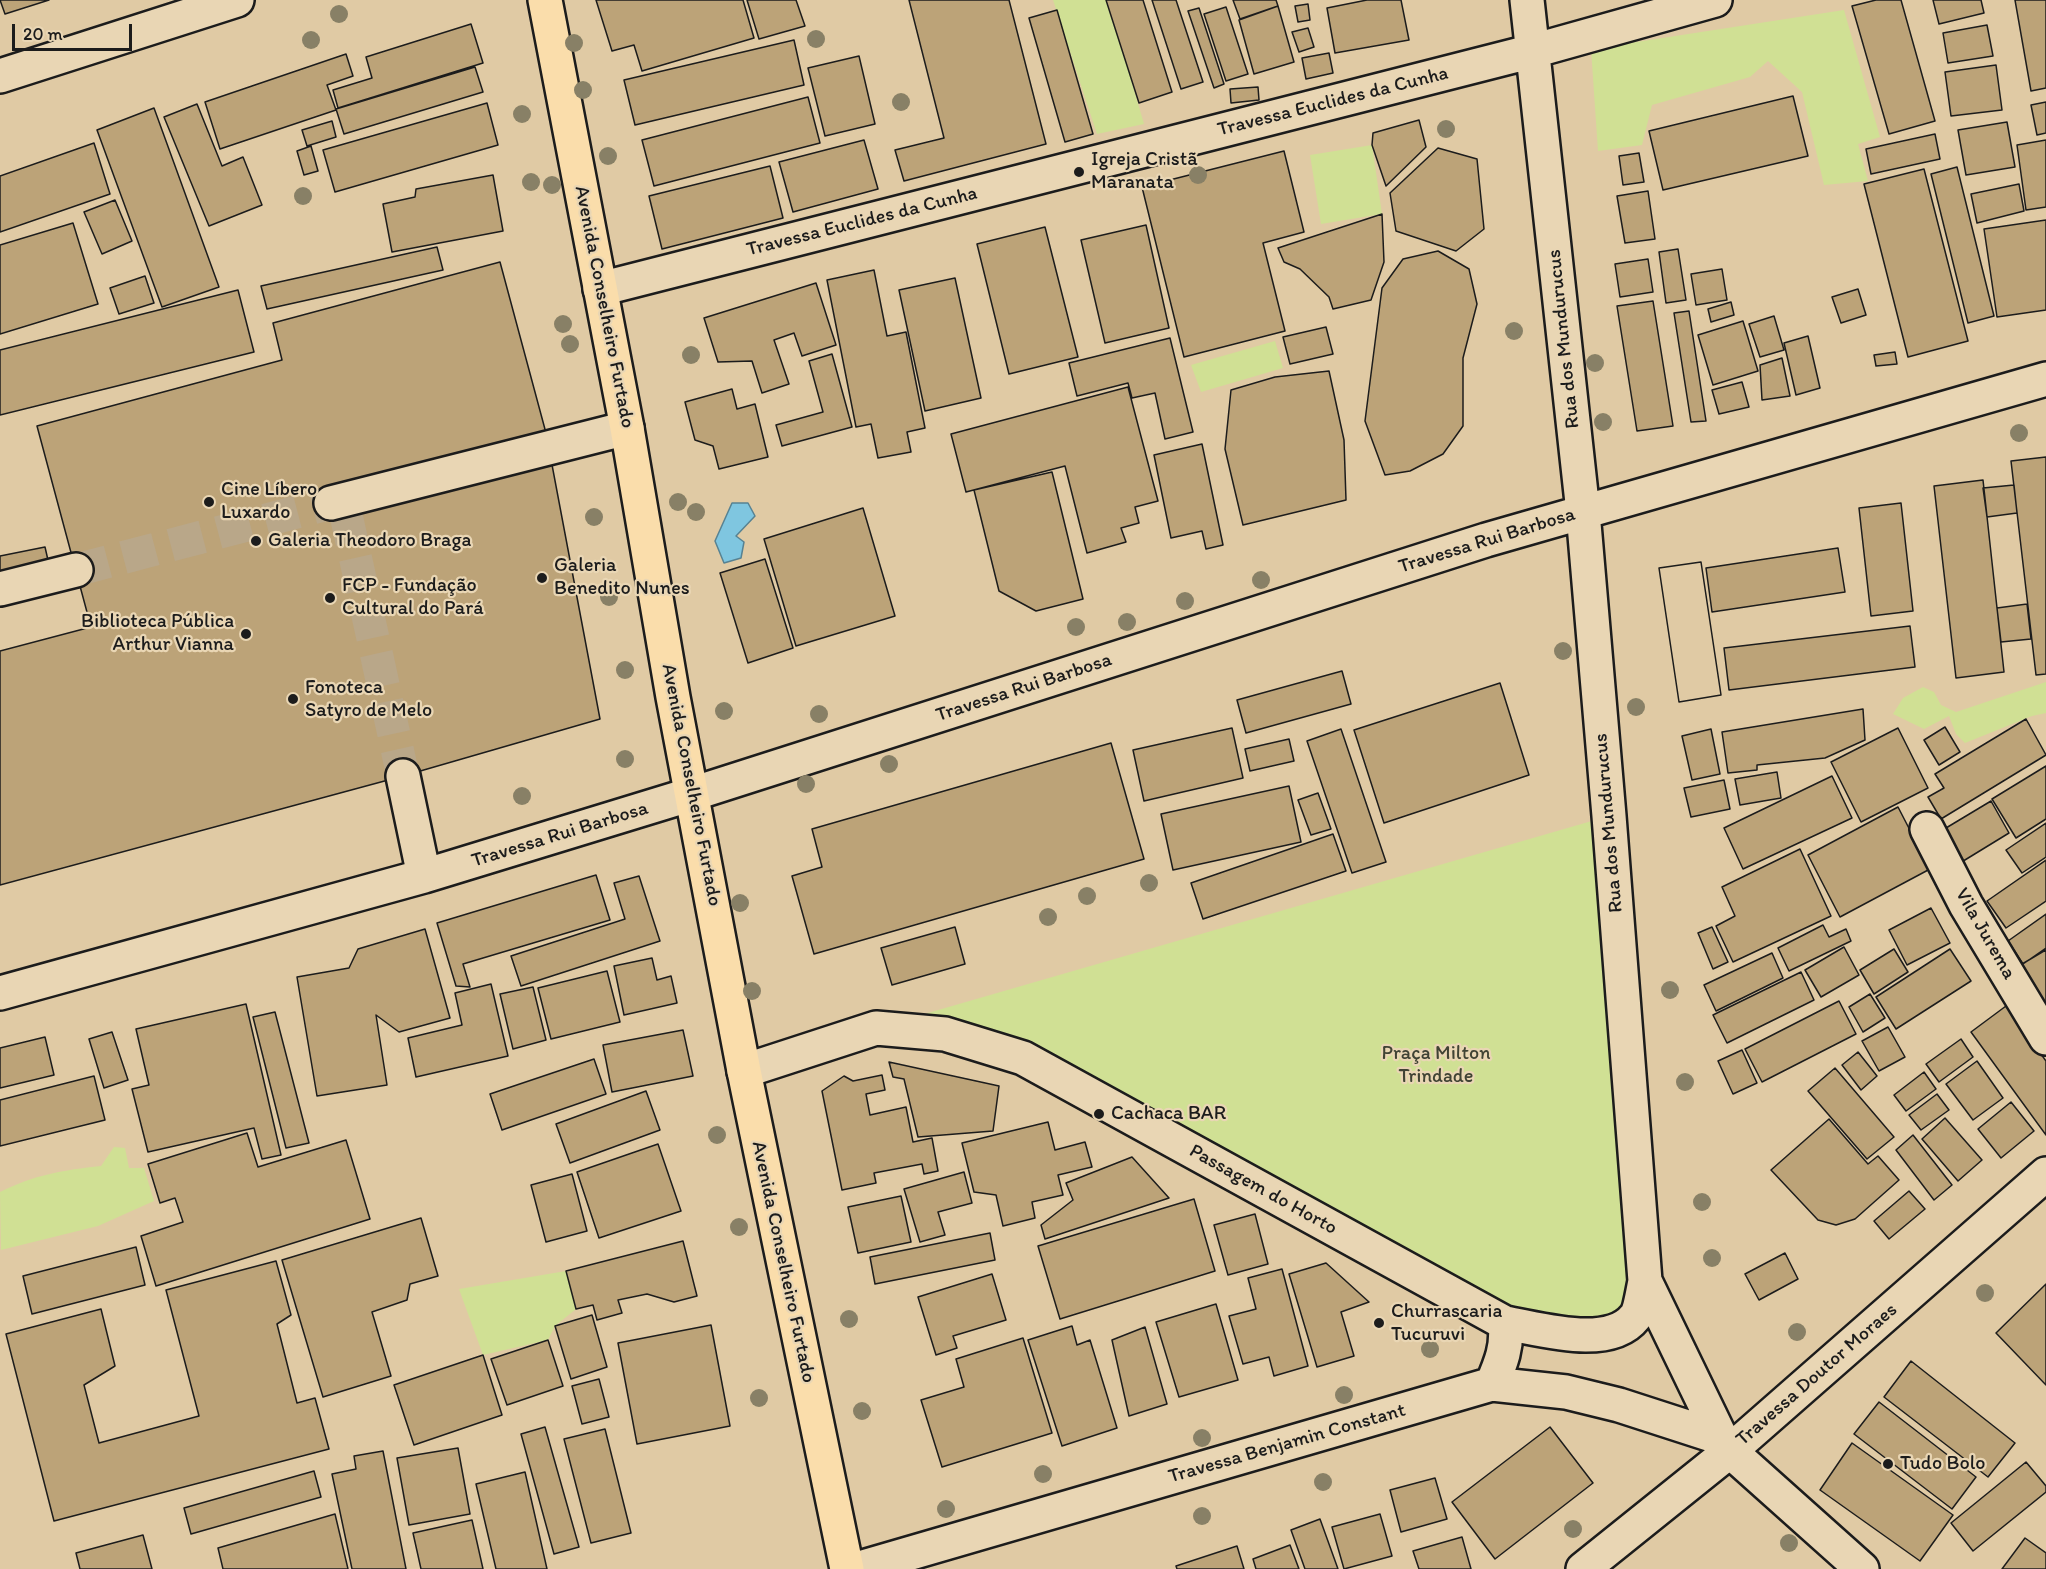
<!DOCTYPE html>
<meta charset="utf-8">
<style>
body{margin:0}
#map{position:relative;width:2046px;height:1569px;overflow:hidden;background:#e0caa4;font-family:Itim,sans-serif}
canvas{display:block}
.scale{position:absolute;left:12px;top:24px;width:120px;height:27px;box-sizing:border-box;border:3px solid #1c1c1c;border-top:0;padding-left:8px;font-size:18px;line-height:21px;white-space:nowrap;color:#1c1c1c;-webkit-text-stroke:4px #e9d6b4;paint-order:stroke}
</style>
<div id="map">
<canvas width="2046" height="1569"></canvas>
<div class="scale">20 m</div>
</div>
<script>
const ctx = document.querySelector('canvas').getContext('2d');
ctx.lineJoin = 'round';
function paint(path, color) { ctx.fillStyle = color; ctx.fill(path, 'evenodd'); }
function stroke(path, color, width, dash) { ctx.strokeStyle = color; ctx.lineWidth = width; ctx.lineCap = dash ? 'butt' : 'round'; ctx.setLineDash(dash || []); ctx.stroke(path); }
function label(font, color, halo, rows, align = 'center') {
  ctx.font = font + ' Itim,sans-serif'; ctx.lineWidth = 4.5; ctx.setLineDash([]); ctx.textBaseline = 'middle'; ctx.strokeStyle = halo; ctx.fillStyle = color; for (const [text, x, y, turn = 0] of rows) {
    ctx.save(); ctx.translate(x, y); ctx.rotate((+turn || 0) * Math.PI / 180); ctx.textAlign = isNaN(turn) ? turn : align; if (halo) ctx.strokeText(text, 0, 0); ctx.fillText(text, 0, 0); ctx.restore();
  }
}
const green = new Path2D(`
 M1053,0H1108L1144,124L1097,134Z
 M1844,10L1880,137L1858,144L1868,181L1824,185L1802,92L1768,61L1750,77L1652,105L1642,145L1598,151L1591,49Z
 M1372,145L1382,214L1321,224L1310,155Z
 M1275,341L1283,368L1201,392L1191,365Z
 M2046,682V713L2032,716L1965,743L1956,734L1949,716L1924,729L1893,714L1903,698L1923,687L1934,692L1941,705L1956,712Z
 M1609,816L1637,1316L1505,1323L1023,1058L876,1028Z
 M114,1147L125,1148L129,1168H144L154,1201L98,1226L1,1250L0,1192C34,1175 63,1170 101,1166Z
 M566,1271L576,1309L555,1326L548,1340L483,1355L459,1289Z`);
const water = new Path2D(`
 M732,503H748L755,516L736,536L744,542L741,558L724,563L715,541Z`);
const building = new Path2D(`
 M0,0H49L5,14Z
 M596,0H743L754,38L642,71L634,45L612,51Z
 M747,0H796L805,26L759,39Z
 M909,0H1009L1046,144L904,181L895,150L944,138Z
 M1106,0H1143L1172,92L1139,103Z
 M1152,0H1176L1203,82L1181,89Z
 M1233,0H1276L1278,6L1240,19Z
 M1367,0H1401L1409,40L1335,53L1327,8Z
 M1876,0H1901L1935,121L1889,134L1852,6Z
 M1933,0H1981L1984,13L1939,24Z
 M2015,0H2046V88L2031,91Z
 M1308,4L1310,20L1298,22L1295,6Z
 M1278,6L1294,62L1254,74L1239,20Z
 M1226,7L1248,74L1226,81L1204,14Z
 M1199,8L1224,84L1214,88L1188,11Z
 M1057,10L1093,134L1065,142L1029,18Z
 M471,24L483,63L338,108L333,90L372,78L366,57Z
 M1987,25L1993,56L1948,63L1943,33Z
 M1308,28L1314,47L1299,52L1292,32Z
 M794,40L804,85L635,125L624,80Z
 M1329,53L1333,73L1306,79L1302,58Z
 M346,54L353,76L327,85L336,110L220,149L205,102Z
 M859,56L875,124L825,136L808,68Z
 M1996,65L2002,110L1951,116L1945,72Z
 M475,67L483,92L344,134L336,109Z
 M1258,87L1259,100L1231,103L1230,89Z
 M1793,96L1808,156L1663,190L1649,131Z
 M808,97L820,143L654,186L642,140Z
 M2046,102V133L2037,135L2031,105Z
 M487,103L498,145L335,192L323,150Z
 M197,104L222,166L243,157L262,205L209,226L164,117Z
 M154,108L219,287L162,307L97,130Z
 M1419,120L1426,147L1386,186L1372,145L1373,133Z
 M332,121L336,137L307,146L302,130Z
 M2007,122L2015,167L1966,175L1958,130Z
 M1935,134L1940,159L1871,174L1866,149Z
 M864,140L878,189L793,212L779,162Z
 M2046,140V207L2026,210L2017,145Z
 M94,143L110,194L0,232V176Z
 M311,146L318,171L304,175L297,151Z
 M1438,148L1477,159L1484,229L1456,251L1396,231L1390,193Z
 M1284,151L1304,232L1263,243L1285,331L1184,357L1142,187Z
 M1639,153L1644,182L1623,185L1619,156Z
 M770,166L783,218L662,249L649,196Z
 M1957,167L1994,316L1968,323L1931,174Z
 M1924,169L1968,341L1908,357L1864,184Z
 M493,175L503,231L392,252L383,204L415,197L416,189Z
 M2019,184L2024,211L1977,223L1971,194Z
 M1648,191L1655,239L1625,243L1617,196Z
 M115,200L132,241L102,254L84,212Z
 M1382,214L1384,262L1371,300L1333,309L1329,297L1300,269L1284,262L1278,248Z
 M2046,220V310L1997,317L1984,229Z
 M73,223L98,304L0,334V245Z
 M1146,225L1169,328L1105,343L1081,240Z
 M1045,227L1078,357L1009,374L977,244Z
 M437,247L443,270L267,309L261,286Z
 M1678,249L1686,300L1666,303L1659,252Z
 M1438,251L1469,269L1477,304L1463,358V426L1443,454L1410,471L1385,475L1365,421L1382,288L1403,259Z
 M1648,259L1653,292L1620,297L1615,264Z
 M500,262L546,433L600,719L403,776L0,885V651L91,627L37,426L282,360L273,323Z
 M1722,269L1727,300L1696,305L1691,274Z
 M874,270L887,336L906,332L925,428L907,432L911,452L878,458L871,424L856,427L827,280Z
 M145,276L154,303L119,314L110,288Z
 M955,278L981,398L925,411L899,290Z
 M816,283L836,345L802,356L794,333L774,340L789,384L762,393L752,361L718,362L704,318Z
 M1858,289L1866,315L1841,323L1832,297Z
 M238,290L254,352L0,415V350Z
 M1653,301L1673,426L1637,431L1617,306Z
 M1731,302L1734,315L1711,322L1708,309Z
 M1689,311L1706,421L1691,422L1674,313Z
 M1774,316L1784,350L1760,357L1749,324Z
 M1743,321L1758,371L1713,385L1698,335Z
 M1326,327L1333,354L1290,364L1283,337Z
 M1808,336L1820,388L1796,395L1784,343Z
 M1170,338L1193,432L1165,439L1155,393L1132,398L1128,383L1077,396L1069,363Z
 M1895,352L1897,364L1876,366L1874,355Z
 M832,354L852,427L782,446L776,425L823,412L809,361Z
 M1782,358L1790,396L1762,400L1760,365Z
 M1329,371L1344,440L1346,500L1243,525L1225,449L1231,390L1275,377Z
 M1742,382L1749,407L1719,414L1712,390Z
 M1128,387L1158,501L1135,507L1139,523L1121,528L1126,542L1087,553L1065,466L966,492L951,434Z
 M732,389L737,409L755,404L768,457L719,469L713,446L695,440L685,402Z
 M1202,444L1223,545L1206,549L1202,531L1171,538L1154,455Z
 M2046,457V674L2036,675L2011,461Z
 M1052,472L1083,599L1036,611L999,591L974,490Z
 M1983,480L2004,672L1956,678L1934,486Z
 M2014,485L2017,513L1987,517L1983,488Z
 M1901,503L1913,611L1871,616L1859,508Z
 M863,508L895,616L796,646L764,539Z
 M45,547L50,569L0,580V556Z
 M1838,548L1845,592L1712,612L1706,568Z
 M765,559L793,648L748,663L720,573Z
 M1701,562L1721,695L1679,702L1659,568Z
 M1701,562L1721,695L1679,702L1659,568Z
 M2027,604L2031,639L2001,642L1997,608Z
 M1910,626L1915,667L1729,690L1724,648Z
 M1342,671L1351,704L1246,733L1237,700Z
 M1500,683L1529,775L1384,823L1354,730Z
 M1863,709L1865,740L1825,758L1757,765V770L1728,773L1722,732Z
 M2026,719L2046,755L1941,819L1928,797L1944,788L1935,774Z
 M1945,727L1960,752L1939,765L1924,740Z
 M1232,728L1243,778L1144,801L1133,750Z
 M1898,728L1928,788L1861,822L1831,762Z
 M1341,729L1386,862L1352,873L1307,741Z
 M1711,729L1720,774L1692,780L1682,736Z
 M1289,739L1294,761L1250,771L1245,749Z
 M1111,743L1144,859L814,954L792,876L822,867L812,829Z
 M2046,766V819L2016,838L1992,799Z
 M1777,772L1781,798L1740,805L1735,779Z
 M1832,776L1852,818L1743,869L1724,828Z
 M1724,780L1730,809L1691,817L1684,788Z
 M1289,786L1301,842L1173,870L1161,814Z
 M1318,793L1331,829L1311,835L1298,800Z
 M1991,801L2009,833L1960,863L1941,831Z
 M1898,807L1930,869L1840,917L1808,855Z
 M2046,823V857L2022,873L2006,850Z
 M1333,834L1346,871L1203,919L1191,883Z
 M1800,849L1831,916L1733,962L1716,926L1735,916L1722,887Z
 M2046,860V901L2006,928L1987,901Z
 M596,875L610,920L463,964L470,987L456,986L437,923Z
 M639,876L660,941L521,986L511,956L625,919L614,883Z
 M1931,908L1950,943L1907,965L1889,930Z
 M2046,914V948L2023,964L2008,941Z
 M1823,925L1829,937L1846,929L1851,941L1789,971L1778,948Z
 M955,927L965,964L892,985L881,948Z
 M1712,927L1728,962L1713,969L1698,933Z
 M425,929L450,1018L399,1032L376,1015L387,1085L317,1096L297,977L349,968L358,949Z
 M1844,947L1859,975L1821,997L1805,970Z
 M1894,949L1908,972L1874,994L1860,970Z
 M1950,949L1971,981L1896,1029L1876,997Z
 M2046,950V1014L2017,967Z
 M1772,953L1783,978L1716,1011L1704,985Z
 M652,958L657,980L671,976L677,1003L624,1015L614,966Z
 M607,971L620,1022L551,1039L538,988Z
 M1801,972L1814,1000L1727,1043L1713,1015Z
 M491,984L508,1056L416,1077L408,1038L462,1025L455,993Z
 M533,987L546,1040L513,1049L500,994Z
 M1870,994L1885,1018L1863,1032L1849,1007Z
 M1839,1001L1856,1034L1762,1082L1745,1049Z
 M246,1004L281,1155L262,1159L254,1128L148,1152L132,1089L149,1085L136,1029Z
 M2006,1006L2046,1061V1135L1971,1032Z
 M275,1012L309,1143L286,1148L253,1017Z
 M1888,1027L1905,1057L1879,1071L1862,1041Z
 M683,1030L693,1076L612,1092L603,1045Z
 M112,1032L128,1080L104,1088L89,1039Z
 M45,1037L54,1075L0,1088V1048Z
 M1961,1039L1973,1057L1939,1082L1926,1064Z
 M1742,1050L1757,1083L1733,1094L1718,1061Z
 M1858,1052L1877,1076L1861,1090L1842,1065Z
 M594,1059L606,1094L502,1130L490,1094Z
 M1977,1061L2003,1098L1973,1120L1946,1084Z
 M889,1062L999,1086L993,1131L918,1137L904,1079L893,1077Z
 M1835,1068L1894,1137L1867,1159L1808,1091Z
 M1924,1072L1936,1089L1906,1111L1894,1095Z
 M882,1075L885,1090L866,1094L870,1115L906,1107L913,1142L932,1138L938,1171L924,1174L922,1164L874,1173L876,1183L842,1190L822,1091L844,1076L853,1081Z
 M94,1076L105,1120L0,1146V1100Z
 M646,1091L660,1130L570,1163L556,1124Z
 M1937,1094L1949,1110L1921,1130L1909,1115Z
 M2011,1102L2034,1131L2001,1158L1978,1129Z
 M1945,1118L1982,1160L1958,1181L1922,1139Z
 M1829,1119L1868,1164L1878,1156L1899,1180L1855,1219L1836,1225L1818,1220L1771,1170Z
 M1048,1122L1055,1150L1085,1142L1092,1167L1058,1175L1063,1195L1032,1202L1035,1218L1003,1226L996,1195L974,1192L962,1143Z
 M247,1133L258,1167L346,1140L370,1219L156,1286L141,1236L183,1222L175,1198L160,1203L148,1164Z
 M1913,1135L1952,1185L1934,1200L1896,1150Z
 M658,1144L681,1211L599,1238L577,1172Z
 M1132,1157L1169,1198L1045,1239L1041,1225L1073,1200L1066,1183Z
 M964,1172L972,1203L938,1212L945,1235L920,1242L904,1189Z
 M572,1174L587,1231L546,1242L531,1185Z
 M1909,1191L1925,1209L1889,1239L1874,1221Z
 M901,1196L911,1242L858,1253L848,1207Z
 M1194,1199L1215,1271L1060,1319L1038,1246Z
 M1255,1214L1268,1264L1228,1275L1214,1225Z
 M421,1218L438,1276L410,1284L407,1300L372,1312L391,1376L323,1397L282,1260Z
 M990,1233L995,1260L875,1284L870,1257Z
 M683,1241L697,1296L674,1302L647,1294L618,1300L622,1313L597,1320L593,1305L576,1309L566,1271Z
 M136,1247L145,1285L32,1314L23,1276Z
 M1785,1253L1798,1279L1759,1300L1745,1274Z
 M276,1261L291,1315L277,1324L297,1403L315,1398L329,1449L54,1521L6,1334L101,1309L115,1366L84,1385L99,1443L199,1416L166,1290Z
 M1326,1263L1369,1302L1341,1312L1354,1356L1317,1367L1289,1274Z
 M1282,1269L1308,1366L1274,1376L1269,1357L1243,1364L1229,1316L1256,1309L1248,1278Z
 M992,1274L1006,1320L953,1336L957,1348L936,1355L918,1297Z
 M2046,1284V1385L1996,1333Z
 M1216,1304L1238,1380L1179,1397L1156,1322Z
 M592,1315L607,1367L571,1379L555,1326Z
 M711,1325L730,1426L637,1444L618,1343Z
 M1072,1326L1077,1345L1090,1340L1117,1428L1062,1446L1028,1340Z
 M1145,1327L1167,1404L1129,1416L1112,1340Z
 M1023,1338L1052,1433L942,1467L921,1400L964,1387L956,1359Z
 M548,1340L563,1386L507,1405L491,1359Z
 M483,1355L502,1415L414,1445L394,1385Z
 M1911,1361L2015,1443L1988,1477L1884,1397Z
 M599,1379L609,1417L582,1424L572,1386Z
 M1879,1402L1976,1477L1952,1509L1854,1434Z
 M545,1427L579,1547L554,1554L521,1434Z
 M1550,1427L1593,1483L1495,1559L1452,1502Z
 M605,1429L631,1533L591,1543L564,1439Z
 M1852,1443L1953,1515L1920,1561L1820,1490Z
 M458,1448L470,1514L409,1525L397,1458Z
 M383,1451L406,1569H352L332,1474L356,1469L354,1456Z
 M2026,1462L2046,1486V1492L1973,1551L1951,1523Z
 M314,1471L321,1497L191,1534L184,1508Z
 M525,1472L547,1569H496L476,1484Z
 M1435,1478L1447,1519L1401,1532L1390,1490Z
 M335,1514L348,1569H223L218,1548Z
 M1380,1514L1392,1556L1344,1569L1332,1527Z
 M1320,1519L1338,1569H1305L1291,1530Z
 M472,1520L483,1569H421L413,1533Z
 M143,1535L152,1569H80L76,1553Z
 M1462,1537L1471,1569H1419L1413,1551Z
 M2025,1538L2046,1553V1569H2002Z
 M1290,1545L1299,1569H1256L1253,1559Z
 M1237,1546L1244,1569H1177L1176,1566Z`);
const minorTunnel = new Path2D(`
 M345,510L403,776
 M76,570L331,503`);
const minor = new Path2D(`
 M1527,0L1583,512L1609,816L1645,1281L1721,1438L1730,1451L1862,1569
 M0,76L237,0
 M600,289L1533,51L1715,0
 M331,503L627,428
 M0,589L76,570
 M403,776L424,876
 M1927,829L1966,905L2046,1038
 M0,993L424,876L692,794L1486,540L2046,379
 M744,1071L876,1028L945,1034L1023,1058L1505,1323C1541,1329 1609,1350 1635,1317C1640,1311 1643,1290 1645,1281
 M1492,1384C1501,1363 1508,1346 1505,1323
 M856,1569L1492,1384L1566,1392L1619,1405L1721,1438
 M1583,1569L1730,1451L2046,1174`);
const major = new Path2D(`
 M545,0L627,428L673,697L744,1071L847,1569`);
const trees = [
 [339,14],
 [816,39],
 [311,40],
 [574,43],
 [583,90],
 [901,102],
 [522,114],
 [1446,129],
 [608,156],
 [1198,175],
 [531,182],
 [552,185],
 [303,196],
 [563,324],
 [1514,331],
 [570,344],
 [691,355],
 [1595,363],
 [1603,422],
 [2019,433],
 [678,502],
 [696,512],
 [594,517],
 [1261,580],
 [609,597],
 [1185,601],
 [1127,622],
 [1076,627],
 [1563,651],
 [625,670],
 [1636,707],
 [724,711],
 [819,714],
 [625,759],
 [889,764],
 [806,784],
 [522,796],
 [1149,883],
 [1087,896],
 [740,903],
 [1048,917],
 [1670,990],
 [752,991],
 [1685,1082],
 [717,1135],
 [1702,1202],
 [739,1227],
 [1712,1258],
 [1985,1293],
 [849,1319],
 [1797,1332],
 [1430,1349],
 [1344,1395],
 [759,1398],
 [862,1411],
 [1202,1438],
 [1043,1474],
 [1323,1482],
 [946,1509],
 [1202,1516],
 [1573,1529],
 [1789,1543]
];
const markers = [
 [1079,172,6,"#1c1c1c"],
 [209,502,6,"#1c1c1c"],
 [256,541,6,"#1c1c1c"],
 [542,578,6,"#1c1c1c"],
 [330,598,6,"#1c1c1c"],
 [246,634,6,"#1c1c1c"],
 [293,699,6,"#1c1c1c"],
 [1099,1114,6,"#1c1c1c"],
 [1379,1323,6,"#1c1c1c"],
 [1888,1464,6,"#1c1c1c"]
];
const streetNames = [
 ["Travessa Euclides da Cunha",1333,102,-14],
 ["Travessa Euclides da Cunha",862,222,-14],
 ["Avenida Conselheiro Furtado",604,307,79],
 ["Rua dos Mundurucus",1564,339,-96],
 ["Travessa Rui Barbosa",1487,541,-17],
 ["Travessa Rui Barbosa",1024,688,-18],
 ["Avenida Conselheiro Furtado",691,785,79],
 ["Rua dos Mundurucus",1609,823,-95],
 ["Travessa Rui Barbosa",560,835,-17],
 ["Vila Jurema",1985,934,60],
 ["Passagem do Horto",1263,1190,29],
 ["Avenida Conselheiro Furtado",783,1262,78],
 ["Travessa Doutor Moraes",1817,1375,-41],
 ["Travessa Benjamin Constant",1287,1444,-16]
];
const poiNames = [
 ["Igreja Cristã",1091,160],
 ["Maranata",1091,183],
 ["Cine Líbero",221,490],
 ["Luxardo",221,513],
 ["Galeria Theodoro Braga",268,541],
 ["Galeria",554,566],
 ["Benedito Nunes",554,589],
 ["FCP - Fundação",342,586],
 ["Cultural do Pará",342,609],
 ["Biblioteca Pública",234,622,"right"],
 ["Arthur Vianna",234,645,"right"],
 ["Fonoteca",305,688],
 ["Satyro de Melo",305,711],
 ["Cachaca BAR",1111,1114],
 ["Churrascaria",1391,1312],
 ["Tucuruvi",1391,1335],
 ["Tudo Bolo",1900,1464]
];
const parkNames = [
 ["Praça Milton",1436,1054],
 ["Trindade",1436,1077]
];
paint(green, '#d0e094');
paint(water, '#7fc6e0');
stroke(water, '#578292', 1.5);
paint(building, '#bca378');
stroke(building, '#1c1c1c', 1.5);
stroke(minorTunnel, '#b9a789', 33, [33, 16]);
stroke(minor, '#1c1c1c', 38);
stroke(major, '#1c1c1c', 38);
stroke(minor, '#e9d6b4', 33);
stroke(major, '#faddab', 33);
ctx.fillStyle = '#888066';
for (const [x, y] of trees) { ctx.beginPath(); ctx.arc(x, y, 9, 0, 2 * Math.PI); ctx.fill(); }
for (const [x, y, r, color] of markers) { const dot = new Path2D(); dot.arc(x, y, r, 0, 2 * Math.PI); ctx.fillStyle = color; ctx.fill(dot); stroke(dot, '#e9d6b4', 2); }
label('20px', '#1c1c1c', '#e9d6b4', streetNames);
label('20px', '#1c1c1c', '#e9d6b4', poiNames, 'left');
label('20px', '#404334', '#e9d6b4', parkNames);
</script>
